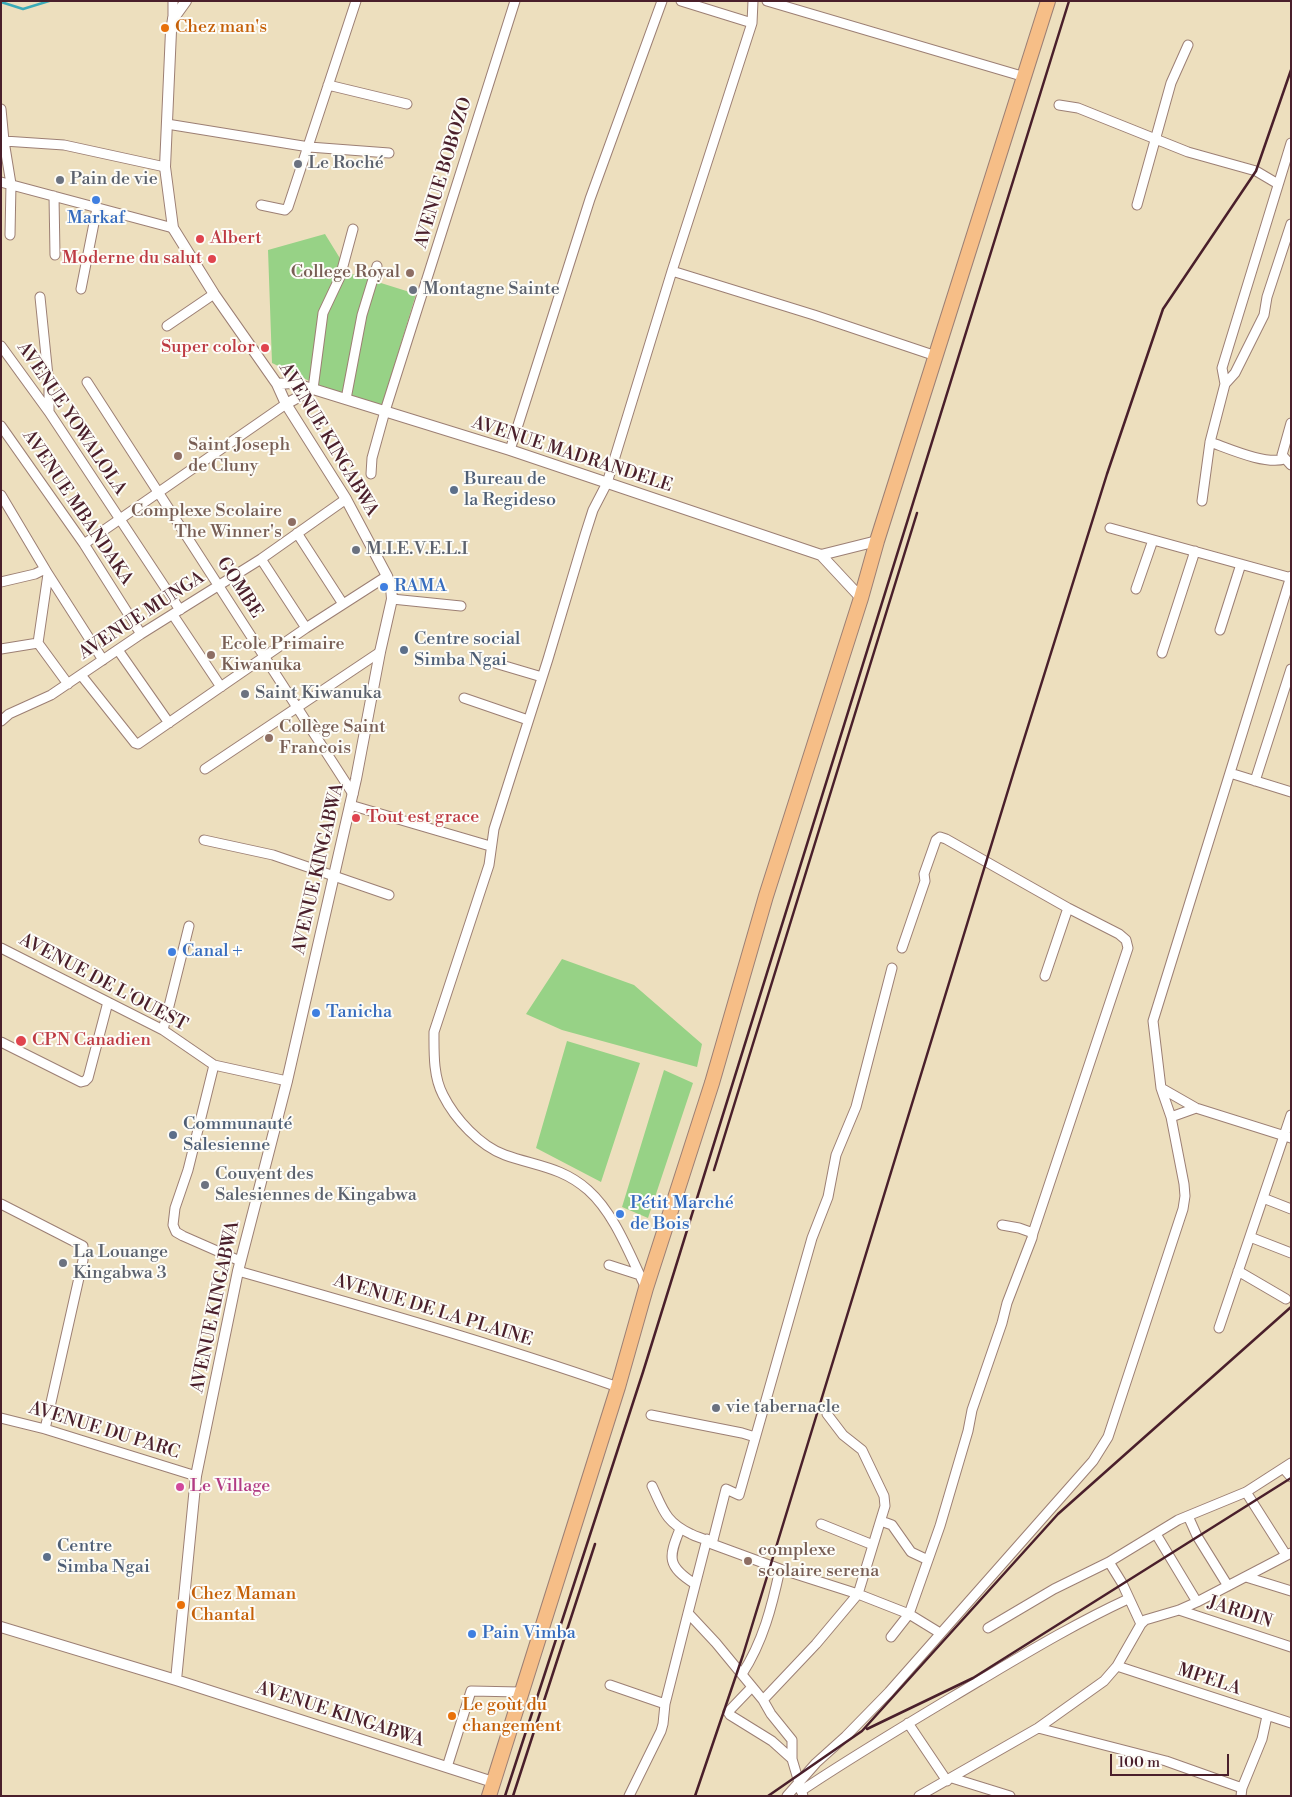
<!DOCTYPE html>
<meta charset="utf-8">
<style>
body{margin:0}
#map{position:relative;width:1292px;height:1797px;overflow:hidden;background:#eddfbe;font-family:"Libre Bodoni",serif}
canvas{display:block}
.frame{position:absolute;inset:0;border:2px solid #4a1f2b;pointer-events:none}
.scale{position:absolute;left:1110px;top:1754px;width:119px;height:22px;box-sizing:border-box;border:2px solid #4a1f2b;border-top:0;padding-left:6px;font-size:15px;line-height:18px;white-space:nowrap;color:#4a1f2b;-webkit-text-stroke:4px #fdfcf7;paint-order:stroke}
</style>
<div id="map">
<canvas width="1292" height="1797"></canvas>
<div class="frame"></div>
<div class="scale">100 m</div>
</div>
<script>
const ctx = document.querySelector('canvas').getContext('2d');
ctx.lineJoin = 'round';
function paint(path, color) { ctx.fillStyle = color; ctx.fill(path, 'evenodd'); }
function stroke(path, color, width, dash) { ctx.strokeStyle = color; ctx.lineWidth = width; ctx.lineCap = dash ? 'butt' : 'round'; ctx.setLineDash(dash || []); ctx.stroke(path); }
function label(font, color, halo, rows, align = 'center') {
  ctx.font = font + ' "Libre Bodoni",serif'; ctx.lineWidth = 4; ctx.setLineDash([]); ctx.textBaseline = 'middle'; ctx.strokeStyle = halo; ctx.fillStyle = color; for (const [text, x, y, turn = 0] of rows) {
    ctx.save(); ctx.translate(x, y); ctx.rotate((+turn || 0) * Math.PI / 180); ctx.textAlign = isNaN(turn) ? turn : align; if (halo) ctx.strokeText(text, 0, 0); ctx.fillText(text, 0, 0); ctx.restore();
  }
}
const green = new Path2D(`
 M325,234L349,273L416,294L382,406L324,388L272,363L268,250Z
 M562,959L634,985L702,1044L697,1067L562,1030L526,1014Z
 M567,1041L640,1063L601,1182L536,1148Z
 M664,1070L693,1083L648,1218L622,1207Z`);
const stream = new Path2D(`
 M1,2L23,9L49,1`);
const minor = new Path2D(`
 M681,1L752,23
 M767,1L1025,77
 M173,19V1
 M328,85L407,104
 M1059,105L1078,108L1188,152L1256,171L1278,184
 M1,109L4,141L11,184L10,235
 M167,124L309,147L389,153
 M4,141L64,145L165,167
 M1,182L173,228
 M54,196L55,255
 M261,205L285,210L288,207L356,1
 M1137,205L1171,83L1188,45
 M672,271L814,315L936,356
 M81,289L97,208
 M40,297L49,386V412
 M167,326L214,294
 M1,346L49,412L180,610
 M87,382L353,794
 M1225,384L1235,373L1264,315L1267,297L1291,224
 M313,389L323,313L340,277L353,229
 M346,399L362,315L377,266
 M1291,423L1282,455L1291,465
 M1,426L84,544L141,634
 M510,450L590,199L662,1
 M1285,459C1265,465 1230,449 1210,442L1225,384L1222,368L1291,143
 M371,474L372,458L385,411L515,1
 M1,495L48,574L103,660
 M1202,501L1210,442
 M1110,528L1291,578
 M297,533L343,604
 M84,544L286,404
 M261,559L306,628
 M48,574L38,643L68,684
 M1,582L35,574L45,569
 M1136,589L1153,540
 M392,599L461,606
 M173,615L221,687
 M1220,630L1241,564
 M1,649L38,643
 M118,650L169,723
 M1162,653L1195,551
 M488,661L542,677
 M81,675L135,743L138,744L306,628L387,576
 M464,698L528,720
 M1,721L9,714L51,695L141,634L261,559L346,499
 M205,769L380,652
 M1230,773L1291,792
 M1255,781L1291,669
 M350,805L490,846
 M204,840L273,855L389,895
 M1,948L163,1030L214,1065L287,1081
 M902,948L925,881L924,874L936,840L940,837L946,839L1068,908L1119,934L1126,940L1128,948L1033,1233
 M1045,976L1068,908
 M163,1030L189,926
 M1,1042L81,1082L85,1081L88,1078L108,1002
 M214,1065L188,1170L175,1208L173,1225L176,1232L183,1236L240,1261
 M1161,1088L1196,1108L1291,1138
 M1171,1117L1196,1108
 M1263,1198L1291,1209
 M1,1204L83,1246V1260L45,1429
 M1250,1237L1291,1253
 M609,1265L640,1275
 M238,1271C365,1307 492,1343 618,1387
 M1238,1271L1286,1299
 M646,1288C630,1256 615,1214 588,1190C562,1167 536,1166 505,1155C480,1146 455,1119 443,1095C433,1076 434,1052 434,1032L489,865L494,829L548,659L585,535L593,510L607,483L672,271L752,23L753,1
 M1219,1328L1291,1115
 M651,1415L742,1433L755,1437
 M1,1418L45,1429L196,1476
 M1284,1469L1291,1477
 M652,1486C663,1509 665,1522 691,1534C698,1538 706,1538 712,1544L780,1569L858,1594L909,1614L940,1633
 M1246,1492L1286,1555
 M1188,1516L1197,1536L1228,1586
 M881,1521L892,1525L911,1552L928,1560
 M821,1524L873,1545
 M680,1529C668,1558 667,1566 695,1584
 M1156,1534L1197,1602
 M707,1539L688,1613L716,1643L763,1700
 M712,1544L726,1489L739,1495L812,1238L828,1197L836,1155L856,1107L892,968
 M1109,1562L1122,1583L1141,1624
 M1246,1577L1291,1591
 M1179,1610L1291,1647
 M988,1628L1054,1589L1109,1562L1178,1520L1246,1492L1291,1463
 M891,1637L909,1614L940,1526L968,1431L972,1410L1002,1323L1007,1303L1032,1238L1033,1233L1019,1228L1002,1225
 M1117,1666L1291,1723
 M742,1674C763,1642 772,1606 780,1569
 M610,1685L665,1704L688,1613
 M752,1687L728,1712L730,1715L772,1741L792,1759
 M908,1723L947,1781
 M1038,1728L1166,1761L1242,1788
 M447,1767L471,1691L520,1692
 M952,1778L1010,1796
 M801,1791C859,1752 919,1717 979,1681C1028,1652 1076,1623 1128,1599
 M629,1796L661,1731L663,1724L665,1704
 M787,1796L816,1763L846,1736L889,1692L1093,1461L1108,1437L1183,1209L1185,1196L1184,1184L1171,1117L1161,1088L1153,1021L1291,576
 M803,1796L792,1759V1740L771,1714L763,1700L816,1644L858,1594L885,1506L884,1496L862,1450L843,1435L827,1414
 M919,1796L1038,1728L1104,1681L1117,1666L1141,1624L1145,1620L1179,1610L1197,1602L1291,1553
 M1241,1796L1242,1788L1262,1739L1267,1716`);
const tertiary = new Path2D(`
 M277,384L292,383L313,389L510,450L821,555L861,598
 M286,404L313,389
 M821,555L877,541
 M1,1627L176,1680L493,1782
 M176,1680L196,1476L238,1271L287,1081L356,779L380,652L392,599L391,587L387,576L346,499L286,404L277,384L214,294L173,228L165,167L171,31L173,19L186,1`);
const primary = new Path2D(`
 M489,1796L618,1387L646,1288L712,1083L766,896L861,598L877,541L1048,1`);
const rail = new Path2D(`
 M714,1170L917,513
 M867,1729L973,1678L1291,1478
 M505,1796L643,1372L1069,1
 M513,1796L595,1544
 M695,1796L743,1655L1014,771L1107,474L1163,309L1256,171L1291,70
 M768,1796L862,1731L1058,1514L1291,1307`);
const markers = [
 [165,28,5,"#e8710a"],
 [298,164,5,"#6b7280"],
 [60,180,5,"#6b7280"],
 [96,200,5,"#3f7fe0"],
 [200,239,5,"#e0444e"],
 [212,259,5,"#e0444e"],
 [410,273,5,"#8d6e63"],
 [413,290,5,"#6b7280"],
 [265,348,5,"#e0444e"],
 [178,456,5,"#8d6e63"],
 [454,490,5,"#5c6f8a"],
 [292,522,5,"#8d6e63"],
 [356,550,5,"#6b7280"],
 [384,587,5,"#3f7fe0"],
 [404,650,5,"#5c6f8a"],
 [211,655,5,"#8d6e63"],
 [245,694,5,"#6b7280"],
 [269,738,5,"#8d6e63"],
 [356,818,5,"#e0444e"],
 [172,952,5,"#3f7fe0"],
 [316,1013,5,"#3f7fe0"],
 [21,1041,6,"#e0444e"],
 [173,1135,5,"#5c6f8a"],
 [205,1185,5,"#6b7280"],
 [620,1214,5,"#3f7fe0"],
 [63,1263,5,"#6b7280"],
 [716,1408,5,"#6b7280"],
 [180,1487,5,"#d1479c"],
 [47,1557,5,"#5c6f8a"],
 [748,1561,5,"#8d6e63"],
 [181,1605,5,"#e8710a"],
 [472,1634,5,"#3f7fe0"],
 [452,1716,5,"#e8710a"]
];
const foodNames = [
 ["Chez man's",175,28],
 ["Chez Maman",191,1595],
 ["Chantal",191,1616],
 ["Le goùt du",462,1706],
 ["changement",462,1727]
];
const worshipNames = [
 ["Le Roché",308,164],
 ["Pain de vie",70,180],
 ["Montagne Sainte",423,290],
 ["M.I.E.V.E.L.I",366,550],
 ["Saint Kiwanuka",255,694],
 ["Couvent des",215,1175],
 ["Salesiennes de Kingabwa",215,1196],
 ["La Louange",73,1253],
 ["Kingabwa 3",73,1274],
 ["vie tabernacle",726,1408]
];
const streetNames = [
 ["AVENUE BOBOZO",444,173,-73],
 ["AVENUE YOWALOLA",71,419,56],
 ["AVENUE KINGABWA",328,440,59],
 ["AVENUE MADRANDELE",572,455,18],
 ["AVENUE MBANDAKA",77,508,56],
 ["GOMBE",239,588,57],
 ["AVENUE MUNGA",142,616,-33],
 ["AVENUE KINGABWA",319,869,-77],
 ["AVENUE DE L'OUEST",103,983,28],
 ["AVENUE KINGABWA",216,1307,-78],
 ["AVENUE DE LA PLAINE",433,1311,17],
 ["AVENUE DU PARC",104,1431,17],
 ["JARDIN",1240,1613,18],
 ["MPELA",1209,1680,18],
 ["AVENUE KINGABWA",340,1715,18]
];
const shopNames = [
 ["Markaf",96,219,"center"],
 ["RAMA",394,587],
 ["Canal +",182,952],
 ["Tanicha",326,1013],
 ["Pétit Marché",630,1204],
 ["de Bois",630,1225],
 ["Pain Vimba",482,1634]
];
const healthNames = [
 ["Albert",210,239],
 ["Moderne du salut",202,259,"right"],
 ["Super color",255,348,"right"],
 ["Tout est grace",366,818],
 ["CPN Canadien",32,1041]
];
const educationNames = [
 ["College Royal",400,273,"right"],
 ["Saint Joseph",188,446],
 ["de Cluny",188,467],
 ["Complexe Scolaire",282,512,"right"],
 ["The Winner's",282,533,"right"],
 ["Ecole Primaire",221,645],
 ["Kiwanuka",221,666],
 ["Collège Saint",279,728],
 ["Francois",279,749],
 ["complexe",758,1551],
 ["scolaire serena",758,1572]
];
const serviceNames = [
 ["Bureau de",464,480],
 ["la Regideso",464,501],
 ["Centre social",414,640],
 ["Simba Ngai",414,661],
 ["Communauté",183,1125],
 ["Salesienne",183,1146],
 ["Centre",57,1547],
 ["Simba Ngai",57,1568]
];
const hotelNames = [
 ["Le Village",190,1487]
];
paint(green, '#97d286');
stroke(stream, '#3babb8', 2.5);
stroke(minor, '#9c7f74', 11);
stroke(tertiary, '#9c7f74', 12);
stroke(primary, '#9c7f74', 16);
stroke(minor, '#fff', 9);
stroke(tertiary, '#fff', 10);
stroke(primary, '#f6be87', 14);
stroke(rail, '#4a1f2b', 2.5);
for (const [x, y, r, color] of markers) { const dot = new Path2D(); dot.arc(x, y, r, 0, 2 * Math.PI); ctx.fillStyle = color; ctx.fill(dot); stroke(dot, '#fdfcf7', 2); }
label('18px', '#c56008', '#fdfcf7', foodNames, 'left');
label('18px', '#5b616d', '#fdfcf7', worshipNames, 'left');
label('18px', '#4a1f2b', '#fdfcf7', streetNames);
label('18px', '#366cbe', '#fdfcf7', shopNames, 'left');
label('18px', '#be3a42', '#fdfcf7', healthNames, 'left');
label('18px', '#785e54', '#fdfcf7', educationNames, 'left');
label('18px', '#4e5e75', '#fdfcf7', serviceNames, 'left');
label('18px', '#b23c85', '#fdfcf7', hotelNames, 'left');
</script>
